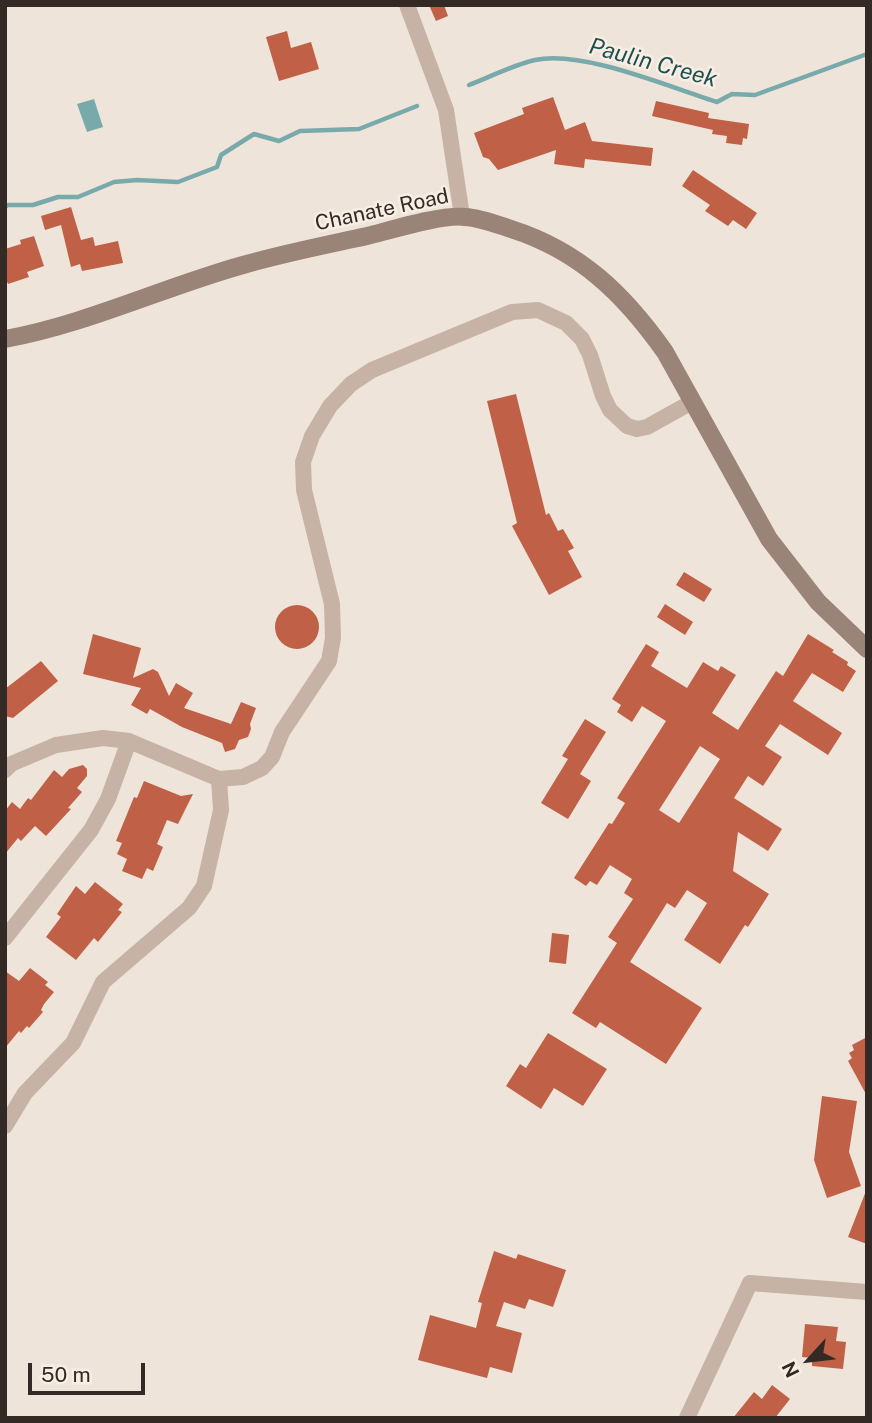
<!DOCTYPE html>
<style>
body{margin:0}
#map{position:relative;width:872px;height:1423px;overflow:hidden;background:#efe4d9;font-family:"Public Sans",sans-serif}
canvas{display:block}
.frame{position:absolute;inset:0;border:7px solid #332a26;pointer-events:none}
.north{position:absolute;left:774px;top:1325px;width:70px;height:70px;-webkit-text-stroke:5px #f8eee4;paint-order:stroke;rotate:243deg;font-size:19px;font-weight:700;line-height:28px;text-align:center;color:#332a26}
.north::after{content:'';display:block;margin:auto;width:24px;height:32px;background:#332a26;clip-path:polygon(50% 0,100% 100%,50% 72%,0 100%)}
.scale{position:absolute;left:28px;top:1363px;width:117px;height:32px;box-sizing:border-box;border:4px solid #332a26;border-top:0;padding-left:9px;font-size:21px;line-height:24px;white-space:nowrap;color:#332a26;-webkit-text-stroke:5px #f8eee4;paint-order:stroke}
</style>
<div id="map">
<canvas width="872" height="1423"></canvas>
<div class="frame"></div>
<div class="north">N</div>
<div class="scale">50 m</div>
</div>
<script>
const ctx = document.querySelector('canvas').getContext('2d');
ctx.lineJoin = 'round';
function paint(path, color) { ctx.fillStyle = color; ctx.fill(path, 'evenodd'); }
function stroke(path, color, width, dash) { ctx.strokeStyle = color; ctx.lineWidth = width; ctx.lineCap = dash ? 'butt' : 'round'; ctx.setLineDash(dash || []); ctx.stroke(path); }
function label(font, color, halo, rows, align = 'center') {
  ctx.font = font + ' "Public Sans",sans-serif'; ctx.lineWidth = 5; ctx.setLineDash([]); ctx.textBaseline = 'middle'; ctx.strokeStyle = halo; ctx.fillStyle = color; for (const [text, x, y, turn = 0] of rows) {
    ctx.save(); ctx.translate(x, y); ctx.rotate((+turn || 0) * Math.PI / 180); ctx.textAlign = isNaN(turn) ? turn : align; if (halo) ctx.strokeText(text, 0, 0); ctx.fillText(text, 0, 0); ctx.restore();
  }
}
const water = new Path2D(`
 M94,99L103,127L87,132L77,104Z`);
const stream = new Path2D(`
 M469,85C490,77 513,65 535,60C583,50 669,87 717,102L732,94L755,95L867,54
 M5,207L8,205H33L58,197H78L114,182L137,180L178,182L217,167L221,155L254,134L279,141L300,131L359,129L417,106`);
const building = new Path2D(`
 M429,5H444L448,16L436,21Z
 M287,31L291,48L311,42L319,69L279,81L266,37Z
 M553,97L565,130L585,122L592,141L653,148L651,166L585,159L584,168L554,164L556,150L498,170L489,159L483,157L474,133L524,114L522,108Z
 M656,101L709,113L708,118L749,124L747,139L743,138L742,145L726,143L727,136L712,134L713,130L652,116Z
 M693,170L757,213L746,229L733,220L728,226L705,211L710,205L682,186Z
 M71,207L81,240L93,237L95,246L118,241L123,263L82,271L80,264L71,267L61,225L45,230L41,216Z
 M34,236L44,266L27,272L29,277L8,284L5,277V249L21,244L20,240Z
 M516,394L546,515L549,513L558,531L563,529L574,548L568,551L582,577L549,595L512,526L517,523L487,401Z
 M684,572L712,589L704,602L676,585Z
 M665,604L693,622L685,635L657,617Z
 M275 627a22 22 0 1 1 44 0a22 22 0 1 1-44 0Z
 M93,634L141,648L133,678L153,669L158,672L169,696L176,683L193,693L184,708L231,724L241,702L256,708L250,724L251,729L248,737L239,740L235,749L225,752L222,743L182,727L150,709L147,714L131,705L141,688L83,674Z
 M808,634L834,650L832,652L848,662L847,665L856,671L843,692L812,673L793,701L842,733L828,755L780,724L765,746L782,757L763,786L748,776L734,798L782,829L768,851L738,832L733,871L769,894L748,927L745,925L720,964L684,940L707,903L687,890L675,908L667,903L630,962L702,1008L666,1064L600,1022L596,1028L572,1013L617,943L608,937L633,899L624,893L632,879L610,865L597,885L590,881L586,886L574,878L609,823L612,824L625,803L617,798L666,721L642,706L632,722L617,712L621,705L612,699L646,644L659,652L651,666L687,688L703,662L718,671L721,666L736,675L712,713L738,730L776,671L783,676ZM700,746L720,759L679,823L659,810Z
 M41,661L58,681L13,718L5,716V689Z
 M585,719L606,732L580,774L591,781L568,819L541,803L568,759L562,756Z
 M83,765L87,769V776L77,788L82,792L68,808L71,809L46,836L35,826L21,841L18,838L5,854V811L12,802L20,809L28,798L31,800L54,770L62,777L69,769Z
 M144,781L181,796L193,794L178,824L167,820L157,844L163,847L153,871L147,868L142,879L122,871L127,859L117,854L122,843L116,841L134,797L137,798Z
 M95,882L123,904L118,910L122,912L98,942L94,938L76,960L46,937L61,917L57,914L76,886L85,894Z
 M552,933L569,935L566,964L549,962Z
 M30,968L48,982L45,985L54,992L44,1004L41,1010L43,1012L29,1028L27,1026L21,1033L19,1031L5,1048V971L19,981Z
 M548,1033L607,1069L583,1106L554,1088L541,1109L506,1086L520,1064L526,1068Z
 M867,1037V1096L848,1061L852,1058L849,1053L854,1050L852,1045Z
 M822,1096L857,1101L849,1152L861,1186L827,1198L814,1160Z
 M866,1191H867V1244L848,1237Z
 M494,1251L516,1259L518,1254L566,1270L553,1307L529,1299L525,1309L504,1302L496,1326L522,1333L512,1373L490,1367L487,1378L418,1360L430,1315L476,1328L482,1303L478,1302Z
 M805,1324L838,1327L836,1341L846,1342L843,1369L812,1366V1358L802,1357Z
 M772,1385L790,1399L775,1418H733L754,1392L762,1399Z`);
const street = new Path2D(`
 M407,5L446,110L462,216
 M5,770L11,764L56,745L103,738L129,741L219,779L243,777L262,768L272,757L282,732L329,661L333,638L332,604L304,490L303,462L312,436L330,406L351,384L372,370L512,312L538,310L566,323L582,339L590,355L603,396L610,410L627,426L637,429L647,427L692,402
 M5,938L91,830L108,799L129,741
 M5,1126L25,1093L73,1043L103,982L189,908L204,886L221,810L219,779
 M687,1418L750,1283L867,1292`);
const secondary = new Path2D(`
 M5,339C87,324 164,287 243,265C284,253 326,245 367,236C391,230 443,214 465,217C481,218 496,224 511,229C580,251 624,294 665,352L769,539L818,602L867,649`);
const streetNames = [
 ["Chanate Road",382,210,-12]
];
const waterNames = [
 ["Paulin Creek",653,63,15]
];
paint(water, '#79aaab');
stroke(stream, '#79aaab', 4.5);
paint(building, '#bf6047');
stroke(street, '#c6b3a5', 16);
stroke(secondary, '#9a8377', 18);
label('21px', '#332a26', '#f8eee4', streetNames);
label('italic 23px', '#1e5051', '#f8eee4', waterNames);
</script>
